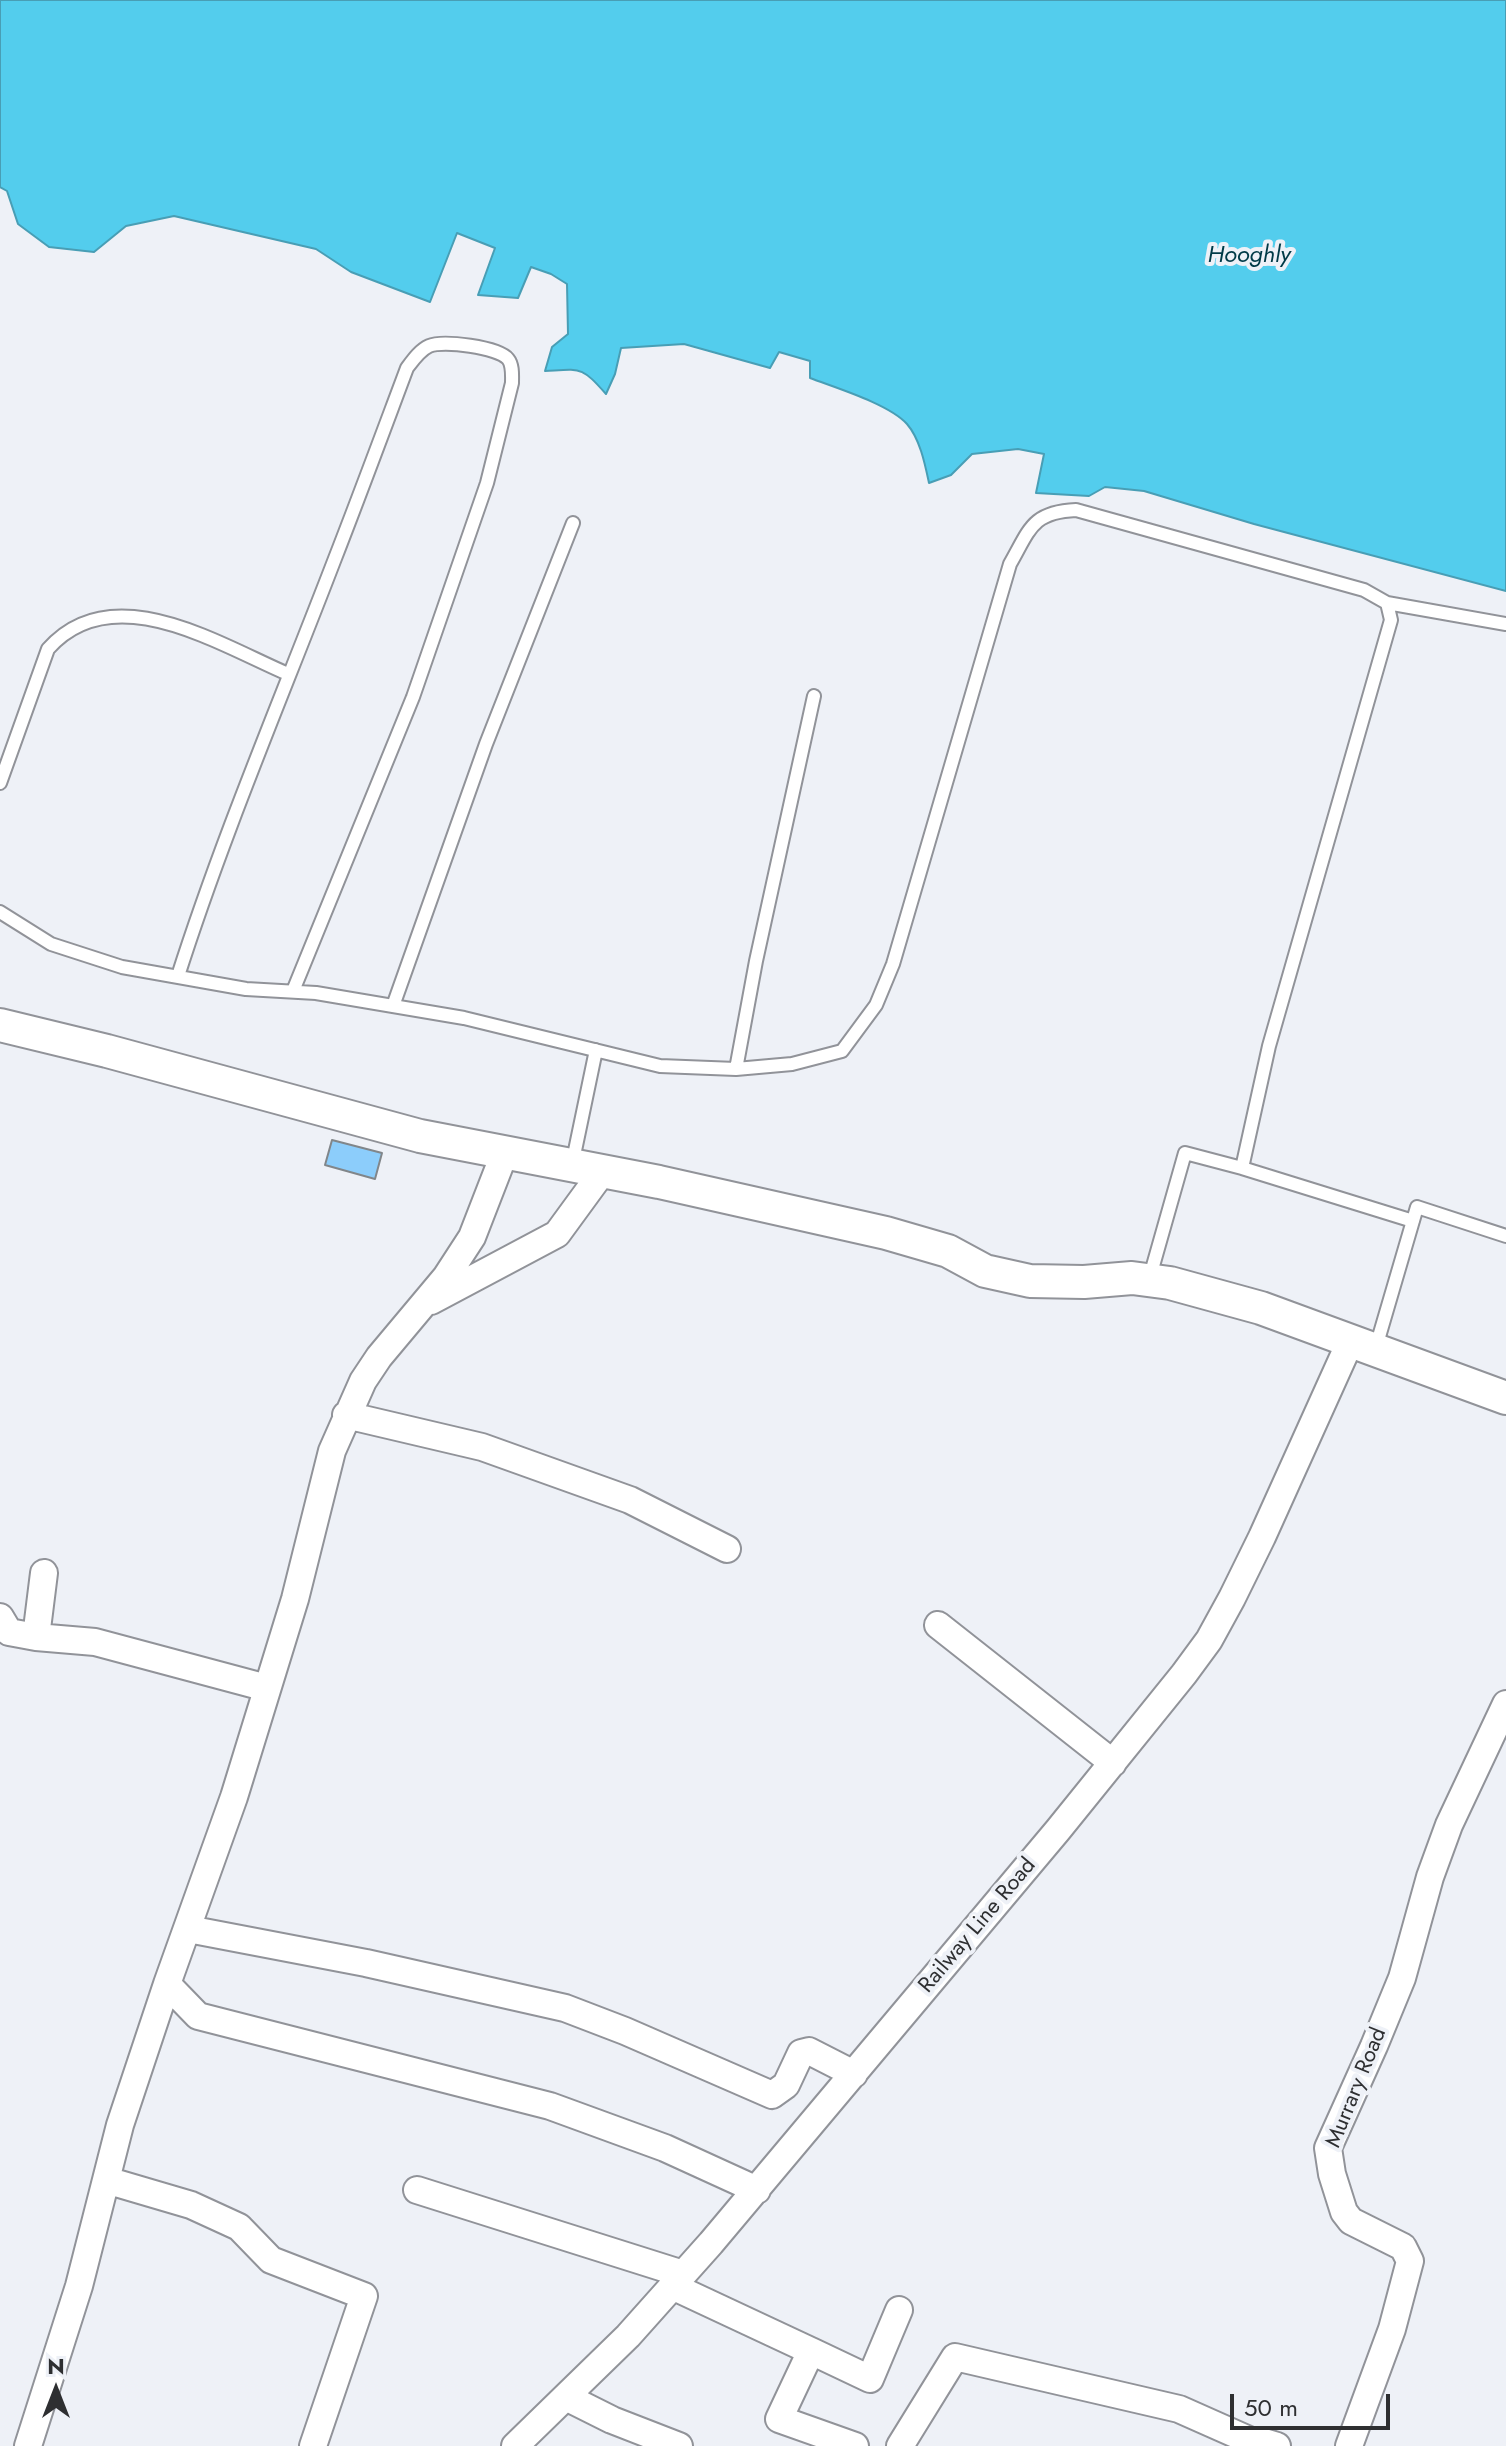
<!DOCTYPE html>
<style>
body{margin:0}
#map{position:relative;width:1506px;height:2446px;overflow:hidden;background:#eef1f7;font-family:Jost,sans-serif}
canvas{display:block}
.north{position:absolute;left:16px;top:2350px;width:80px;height:80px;-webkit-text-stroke:6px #eef1f7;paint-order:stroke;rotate:0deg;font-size:22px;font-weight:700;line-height:32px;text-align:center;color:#2e2f31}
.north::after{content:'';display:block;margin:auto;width:28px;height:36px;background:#2e2f31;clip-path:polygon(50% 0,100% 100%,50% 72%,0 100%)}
.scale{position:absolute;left:1230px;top:2394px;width:160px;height:36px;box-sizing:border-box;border:4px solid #2e2f31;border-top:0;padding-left:10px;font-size:24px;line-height:28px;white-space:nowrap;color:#2e2f31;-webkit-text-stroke:6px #eef1f7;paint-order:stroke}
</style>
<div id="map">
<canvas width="1506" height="2446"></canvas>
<div class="north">N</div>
<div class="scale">50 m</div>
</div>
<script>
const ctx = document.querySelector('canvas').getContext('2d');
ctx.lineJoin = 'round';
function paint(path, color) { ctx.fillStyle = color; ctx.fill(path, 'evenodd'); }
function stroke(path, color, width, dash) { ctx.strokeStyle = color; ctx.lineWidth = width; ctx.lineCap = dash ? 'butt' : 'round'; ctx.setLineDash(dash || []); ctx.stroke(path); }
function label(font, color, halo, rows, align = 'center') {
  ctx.font = font + ' Jost,sans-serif'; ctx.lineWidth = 8; ctx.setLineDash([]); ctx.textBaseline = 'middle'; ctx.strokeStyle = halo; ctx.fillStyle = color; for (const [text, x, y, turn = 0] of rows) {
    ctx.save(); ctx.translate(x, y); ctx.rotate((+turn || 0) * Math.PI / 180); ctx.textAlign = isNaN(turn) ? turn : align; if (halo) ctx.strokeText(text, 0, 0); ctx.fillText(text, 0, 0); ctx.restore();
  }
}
const water = new Path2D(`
 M0,0H1506V591L1254,524L1144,491L1105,487L1089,496L1036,493L1044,454L1018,449L972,454L951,475L929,483C925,464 920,439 907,424C889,404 836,388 810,378V361L779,352L770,368L684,344L621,348L615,374L606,394C581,366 582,369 545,371L552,347L568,334L567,284L551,274L531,267L518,298L478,295L495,248L457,233L430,302L351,272L316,249L174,216L126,226L94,252L49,247L18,224L7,191L0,187Z`);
const building = new Path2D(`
 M332,1140L382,1153L375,1179L325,1165Z`);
const service = new Path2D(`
 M1387,603L1506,624
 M0,783L48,649C112,576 218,644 288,674
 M0,912L51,944L122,967L246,989L316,993L464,1018L660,1066L736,1069L792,1064L842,1051L876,1005L893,964L1010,564C1030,529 1032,512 1076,510L1364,590L1387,603L1391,620L1269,1046L1242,1168L1185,1153L1149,1280
 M178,976C223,835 281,699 334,561C359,497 383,432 407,368C413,360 420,350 429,346C443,340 498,347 508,359C513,365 512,376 512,383L487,483L413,697L293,991
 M393,1006L486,744L573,523
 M736,1069L756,961L814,696
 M572,1165L596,1050
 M1242,1168L1413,1221
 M1376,1347L1417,1207L1506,1236`);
const minor = new Path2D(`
 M431,1301L557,1234L603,1171
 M346,1415L482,1447L630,1500L727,1549
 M0,1617L9,1632L36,1637L44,1573
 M938,1625L1113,1763
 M36,1637L95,1642L267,1688
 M188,1929L366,1963L565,2008L625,2031L772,2095L786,2085L801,2053L809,2051L854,2074
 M167,1984L198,2016L550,2106L665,2148L757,2190
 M106,2180L191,2205L239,2227L271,2260L364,2296L313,2446
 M417,2190L683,2274
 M672,2286L811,2351L779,2419L855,2446
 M811,2351L870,2379L899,2310
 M566,2397L612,2420L679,2446
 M28,2446L79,2286L120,2125L167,1984L234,1797L295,1599L332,1451L363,1381L379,1357L446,1277L472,1237L505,1152
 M515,2446L628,2336L711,2243L1058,1830L1184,1674L1209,1640L1232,1598L1262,1537L1350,1342
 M900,2446L955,2357L1179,2409L1251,2441
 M1244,2446C1255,2438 1265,2442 1277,2446
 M1349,2446L1392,2329L1410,2261L1403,2247L1351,2221L1344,2212L1332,2174L1328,2148L1374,2046L1402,1978L1430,1877L1449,1825L1506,1704`);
const tertiary = new Path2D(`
 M0,1025L107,1051L420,1136L659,1182L886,1233L948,1251L985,1271L1030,1281L1084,1282L1132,1278L1170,1283L1261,1308L1506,1398`);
const streetNames = [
 ["Railway Line Road",978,1926,-50],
 ["Murrary Road",1357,2088,-68]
];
const waterNames = [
 ["Hooghly",1249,256]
];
paint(water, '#53cded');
stroke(water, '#489eb5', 2);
paint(building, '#8ccdfb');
stroke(building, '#81868a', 2);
stroke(service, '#919399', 16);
stroke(minor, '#919399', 30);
stroke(tertiary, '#919399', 36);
stroke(service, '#fff', 12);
stroke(minor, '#fff', 26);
stroke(tertiary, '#fff', 32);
label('22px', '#2e2f31', '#eef1f7', streetNames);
label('italic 24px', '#003a47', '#eef1f7', waterNames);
</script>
